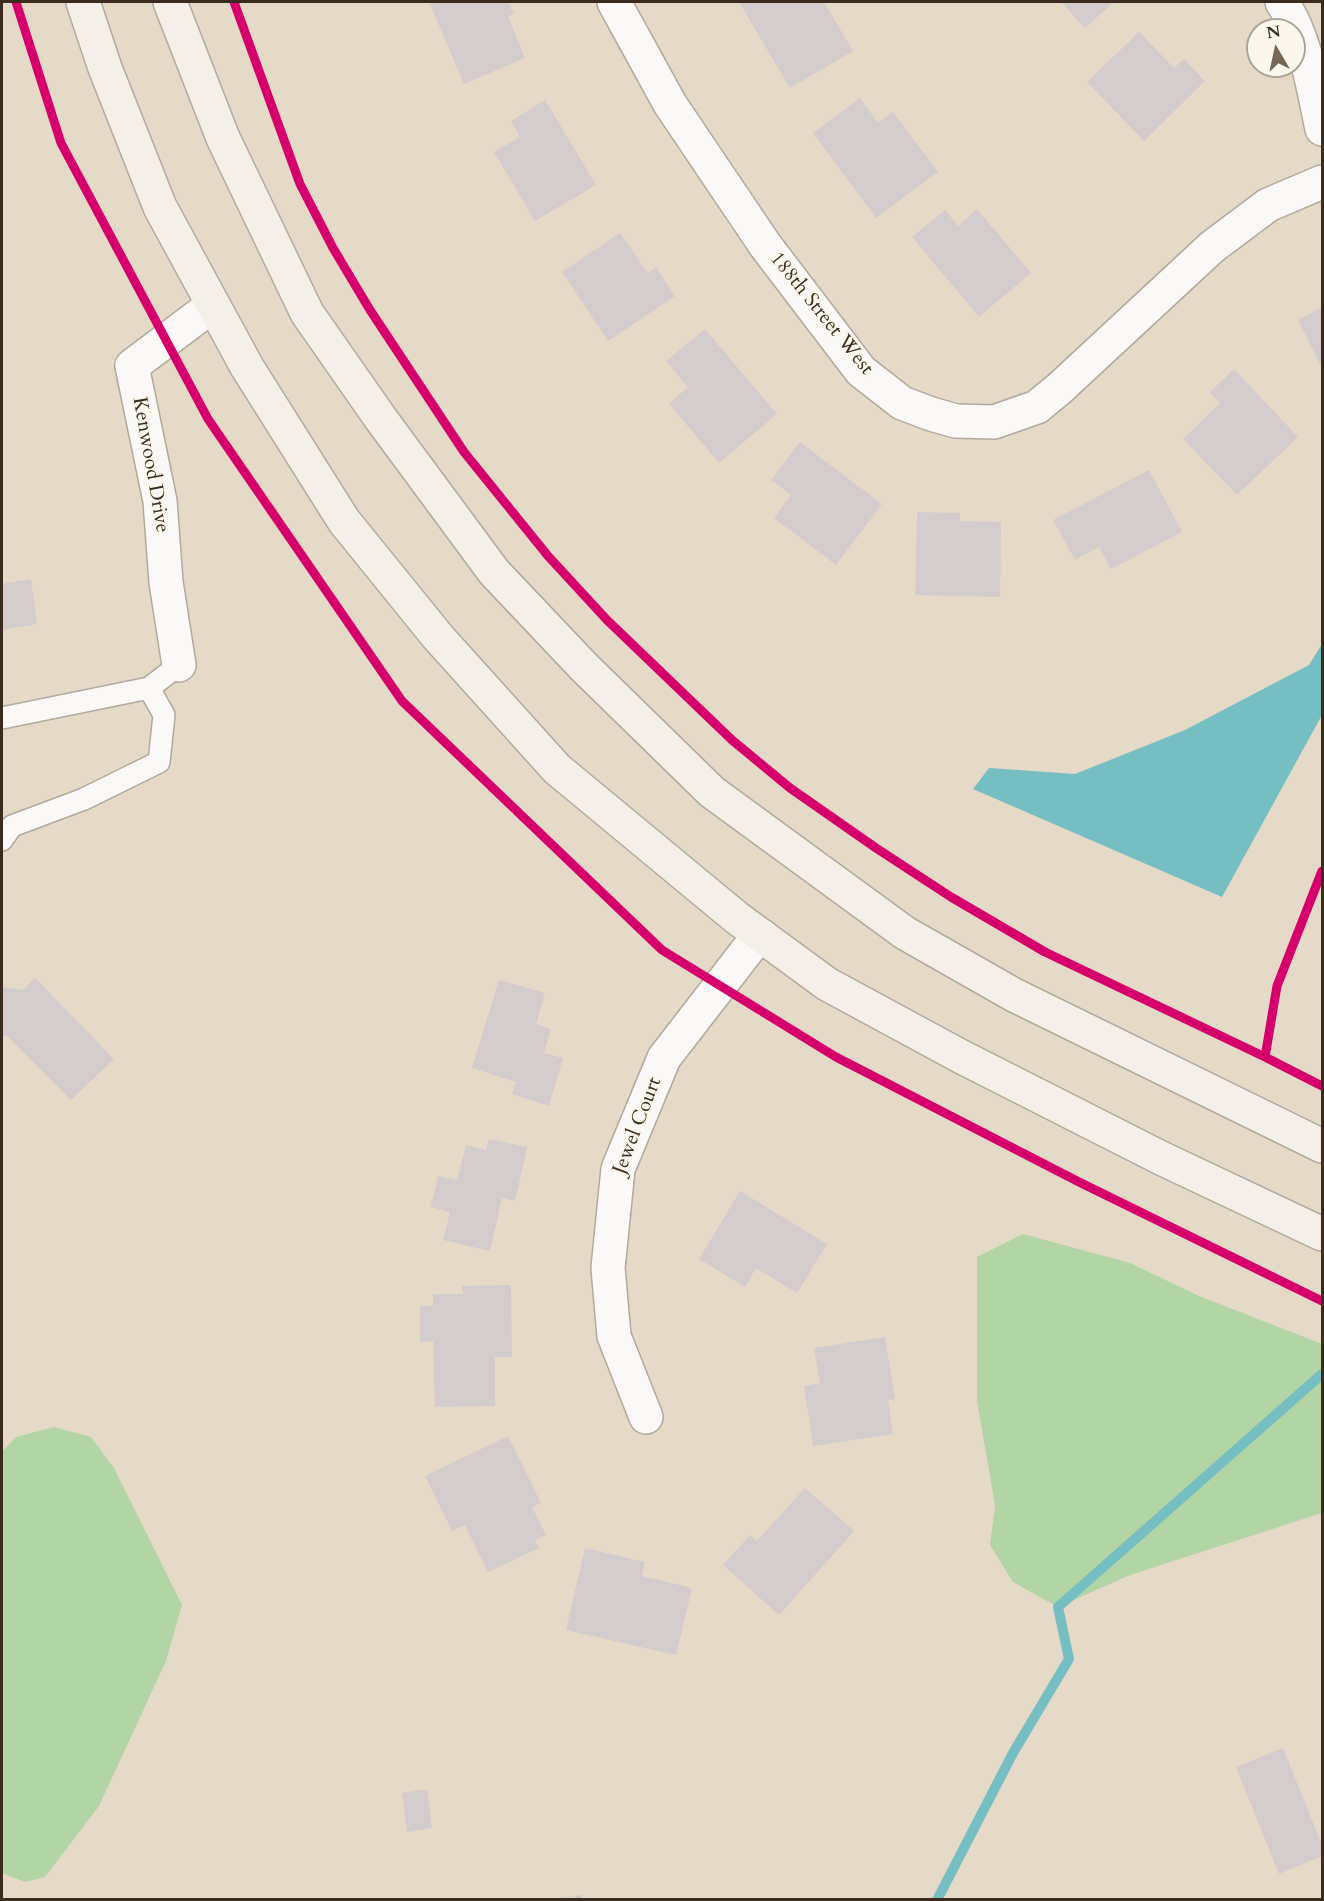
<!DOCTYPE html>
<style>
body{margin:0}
#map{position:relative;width:1324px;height:1901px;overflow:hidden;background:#e5d9c8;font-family:Cardo,serif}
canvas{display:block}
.frame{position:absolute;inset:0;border:3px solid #3b2a1e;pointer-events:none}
.north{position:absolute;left:1246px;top:18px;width:60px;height:60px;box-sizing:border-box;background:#fbf7ec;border:2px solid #aea59a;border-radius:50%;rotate:351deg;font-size:16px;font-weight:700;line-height:24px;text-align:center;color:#3b2a1e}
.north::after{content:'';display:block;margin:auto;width:21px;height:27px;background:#76675a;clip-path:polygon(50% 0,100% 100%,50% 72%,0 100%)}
</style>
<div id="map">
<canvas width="1324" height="1901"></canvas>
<div class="frame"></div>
<div class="north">N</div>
</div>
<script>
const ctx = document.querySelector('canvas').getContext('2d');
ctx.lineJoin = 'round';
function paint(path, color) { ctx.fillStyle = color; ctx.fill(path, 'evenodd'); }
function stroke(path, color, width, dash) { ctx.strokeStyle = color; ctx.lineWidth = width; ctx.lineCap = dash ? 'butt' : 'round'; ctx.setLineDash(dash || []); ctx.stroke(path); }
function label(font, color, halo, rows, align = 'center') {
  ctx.font = font + ' Cardo,serif'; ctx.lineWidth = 5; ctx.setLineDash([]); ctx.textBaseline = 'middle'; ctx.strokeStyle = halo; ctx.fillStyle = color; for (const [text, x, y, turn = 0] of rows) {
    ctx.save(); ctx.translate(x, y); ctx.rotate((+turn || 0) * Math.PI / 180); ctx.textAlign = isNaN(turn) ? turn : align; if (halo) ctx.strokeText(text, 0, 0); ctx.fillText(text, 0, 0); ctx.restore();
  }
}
const green = new Path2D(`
 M1023,1234L1130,1263L1199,1296L1322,1344V1513L1130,1575L1058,1607L1013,1582L990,1545L995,1505L977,1401V1257Z
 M54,1427L91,1437L114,1468L182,1605L166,1661L99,1806L45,1877L25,1882L2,1873V1452L16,1437Z`);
const water = new Path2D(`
 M1322,644V715L1222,897L973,789L989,768L1075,774L1185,730L1309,665Z`);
const stream = new Path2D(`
 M937,1900L1013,1753L1069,1659L1058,1607L1322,1374`);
const building = new Path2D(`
 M435,2H509L514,14L508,16L525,58L464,84L430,4Z
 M739,2H824L853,51L790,88Z
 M1061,2H1114L1085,28Z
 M1139,32L1174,68L1184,59L1205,81L1144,141L1087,82Z
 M860,98L878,123L893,112L938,172L876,218L813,133Z
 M545,100L596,185L535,221L494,152L520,137L511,121Z
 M977,209L1031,273L979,317L912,237L945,210L958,226Z
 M620,233L648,273L656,267L675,296L608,341L562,272Z
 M1322,307V368L1298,320Z
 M705,329L777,414L719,463L669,404L688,387L666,361Z
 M1234,369L1298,437L1237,495L1183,439L1220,403L1210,392Z
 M800,442L882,504L836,565L774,518L791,495L771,480Z
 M1149,470L1182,532L1111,569L1099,547L1075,560L1053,520Z
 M917,512L960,513V521L1001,522L1000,597L915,595Z
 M31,579L37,624L2,630V584Z
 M35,978L114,1059L71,1100L7,1036L2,1035V987L23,990Z
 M499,980L545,993L536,1024L551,1029L544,1053L563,1058L549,1106L512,1094L516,1082L472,1068Z
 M489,1139L527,1147L515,1201L502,1198L490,1251L443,1240L450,1212L431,1207L438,1176L457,1180L466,1145L486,1150Z
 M740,1191L827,1244L797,1293L756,1268L745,1287L699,1259Z
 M511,1285L512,1357H495V1406L435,1407L433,1341L420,1342V1306H433V1294H463L462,1286Z
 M885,1337L895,1399L888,1400L893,1434L813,1446L804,1386L820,1383L814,1348Z
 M508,1436L541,1503L532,1507L546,1535L535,1540L539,1548L488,1572L465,1525L452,1531L425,1476Z
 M805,1488L854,1531L779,1615L723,1565L750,1535L757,1541Z
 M585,1548L645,1562L642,1576L692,1588L676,1655L566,1630Z
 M1283,1748L1322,1845V1856L1279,1874L1236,1767Z
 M427,1789L432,1828L407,1832L402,1793Z
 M582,1895V1900H562V1898Z`);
const service = new Path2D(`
 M2,718L149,688L179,665
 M2,840L12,826L84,799L159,762L164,715L149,688`);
const minor = new Path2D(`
 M614,2L670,104L765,245L861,371L902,403L931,414L956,421L994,422L1037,407L1060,388L1212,247L1268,205L1322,182
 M1282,2C1306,38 1313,87 1322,129
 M179,665L166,582L160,501L132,366L213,305
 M646,1417L614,1336L608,1268L618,1169L664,1058L749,948L762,936`);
const secondary = new Path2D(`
 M83,2L105,68L160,207L247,367L344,521L438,637L557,769L737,918L827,984L960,1056L1161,1158L1322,1234
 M170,2L223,138L307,313L381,419L494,572L584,667L712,792L905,933L1014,995L1322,1146`);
const cycleway = new Path2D(`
 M16,2L61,143L208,419L402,701L662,950L836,1057L1081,1183L1322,1301
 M234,2L300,184L333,248L370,310L464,452L548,556L607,620L732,740L790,788L876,848L951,897L1045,952L1265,1057
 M1322,871L1277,986L1265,1057L1322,1086`);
const streetNames = [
 ["188th Street West",821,314,51],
 ["Kenwood Drive",150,465,80],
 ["Jewel Court",638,1126,-69]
];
paint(green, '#b3d4a5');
paint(water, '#75bfc2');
stroke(stream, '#75bfc2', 10);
paint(building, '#d3cccc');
stroke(service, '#b2a99d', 24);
stroke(minor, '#b2a99d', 36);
stroke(secondary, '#b2a99d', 36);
stroke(service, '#fbf9f7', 21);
stroke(minor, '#fbf9f7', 33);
stroke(secondary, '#f4f0e9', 33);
stroke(cycleway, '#d6006c', 9);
label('20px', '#3b2a1e', '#fbf7ec', streetNames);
</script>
